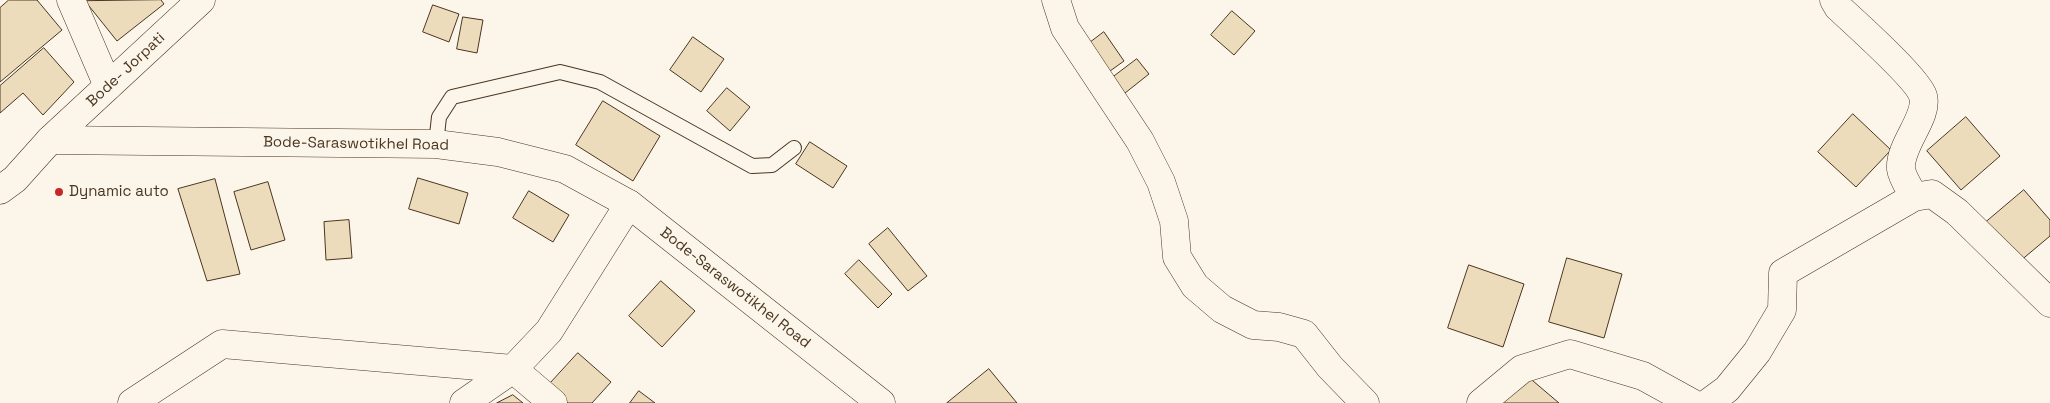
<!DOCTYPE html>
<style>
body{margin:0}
canvas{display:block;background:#fbf6e9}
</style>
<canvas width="2050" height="403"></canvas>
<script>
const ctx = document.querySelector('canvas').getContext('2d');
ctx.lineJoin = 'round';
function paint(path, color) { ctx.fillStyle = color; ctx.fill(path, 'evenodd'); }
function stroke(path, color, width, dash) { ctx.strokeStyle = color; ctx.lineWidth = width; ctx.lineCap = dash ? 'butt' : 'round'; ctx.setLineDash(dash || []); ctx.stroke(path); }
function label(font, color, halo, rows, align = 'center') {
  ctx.font = font + ' "Space Grotesk",sans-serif'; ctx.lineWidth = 4; ctx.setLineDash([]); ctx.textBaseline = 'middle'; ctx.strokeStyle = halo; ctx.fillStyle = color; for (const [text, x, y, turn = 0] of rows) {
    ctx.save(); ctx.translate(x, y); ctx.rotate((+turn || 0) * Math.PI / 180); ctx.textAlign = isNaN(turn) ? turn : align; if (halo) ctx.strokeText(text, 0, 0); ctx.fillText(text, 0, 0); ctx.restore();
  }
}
const building = new Path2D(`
 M9,0H37L62,30L0,82V8Z
 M161,0L164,4L117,41L85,1Z
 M433,5L459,14L449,42L423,32Z
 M1232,11L1255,31L1234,55L1211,35Z
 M463,17L483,20L477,53L457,49Z
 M1104,32L1124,61L1103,76L1083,48Z
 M693,37L724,59L701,92L670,70Z
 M44,48L74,82L43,115L23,93L0,113V86Z
 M1137,59L1149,74L1120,97L1108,81Z
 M727,88L750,107L730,131L707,111Z
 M603,101L660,136L633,181L576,145Z
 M1853,114L1891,150L1856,187L1818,152Z
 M1966,117L2000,156L1961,190L1927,151Z
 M810,142L847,166L833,188L796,164Z
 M418,178L468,193L459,224L409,209Z
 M215,179L240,274L207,281L178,189Z
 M268,182L285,240L251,250L234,192Z
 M2024,190L2050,220V236L2019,262L1985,223Z
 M529,191L569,215L553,242L513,218Z
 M349,220L352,258L326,260L324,222Z
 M888,228L927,276L908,291L869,244Z
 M1567,258L1622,274L1604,338L1549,322Z
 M859,260L892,294L878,308L845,274Z
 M1469,265L1524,284L1503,347L1448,328Z
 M661,281L695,311L662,347L629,316Z
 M578,353L611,382L592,403H563L546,388Z
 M989,369L1017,403H947Z
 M1526,375L1559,403H1503Z
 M639,391L655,403H630Z
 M513,395L523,403H497Z`);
const lane = new Path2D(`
 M436,144L439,117L452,97L560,72L600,82L752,166L772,165L794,148`);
const street = new Path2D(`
 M71,0L108,86
 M1056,0L1065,28L1140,141L1161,182L1174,221L1177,257L1195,286L1222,309L1253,325L1279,327L1304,334L1330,367L1365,403
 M1834,0L1838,7C1854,22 1918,79 1923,96C1929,117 1899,145 1901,169C1902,177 1910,189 1914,197
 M132,403L222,344L513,369L553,403
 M464,403L513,369L549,331L629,204
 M1708,403L1727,389L1757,352L1782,310L1783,273L1914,197L1932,194L1957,212L2050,303`);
const secondary = new Path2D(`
 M50,140L436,144L498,152L565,169L629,204L881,403
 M1481,403L1522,369L1570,354L1643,376L1692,403`);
const primary = new Path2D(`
 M0,190L15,179L50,140L201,0`);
const markers = [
 [59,192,5,"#c62828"]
];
const streetNames = [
 ["Bode- Jorpati",126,70,-43],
 ["Bode-Saraswotikhel Road",356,144,1],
 ["Bode-Saraswotikhel Road",735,288,38]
];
const poiNames = [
 ["Dynamic auto",69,192]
];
paint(building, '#ecdcbc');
stroke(building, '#4a3520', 1);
stroke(lane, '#4a3520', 16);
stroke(street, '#4a3520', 29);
stroke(secondary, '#4a3520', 29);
stroke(primary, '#4a3520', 29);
stroke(lane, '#fbf6e9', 14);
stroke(street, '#fbf6e9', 28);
stroke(secondary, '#fbf6e9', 28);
stroke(primary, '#fbf6e9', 28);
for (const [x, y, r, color] of markers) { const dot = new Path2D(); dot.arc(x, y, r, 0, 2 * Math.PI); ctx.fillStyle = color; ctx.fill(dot); stroke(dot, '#fbf6e9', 2); }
label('15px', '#4a3520', '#fbf6e9', streetNames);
label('15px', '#4a3520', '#fbf6e9', poiNames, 'left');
</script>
